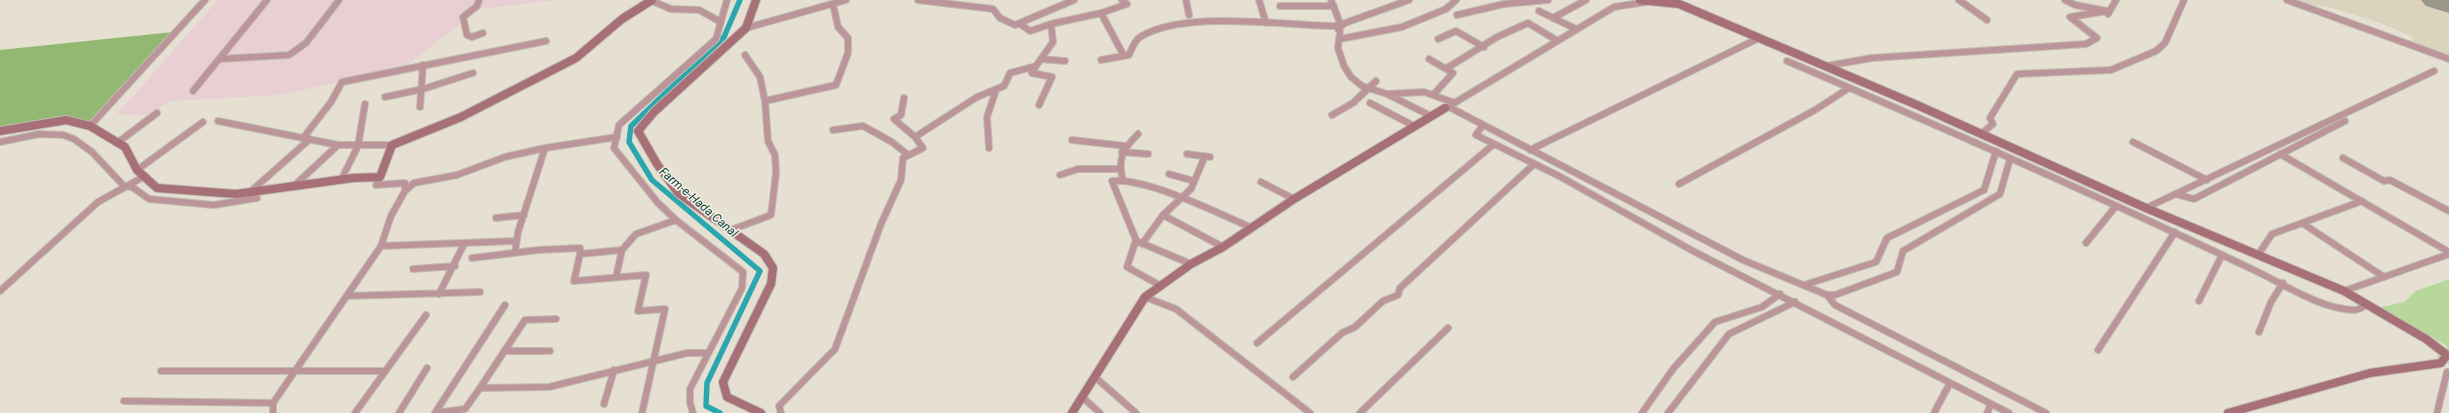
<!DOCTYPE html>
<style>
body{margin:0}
canvas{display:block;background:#e5e0d1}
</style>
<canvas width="2449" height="413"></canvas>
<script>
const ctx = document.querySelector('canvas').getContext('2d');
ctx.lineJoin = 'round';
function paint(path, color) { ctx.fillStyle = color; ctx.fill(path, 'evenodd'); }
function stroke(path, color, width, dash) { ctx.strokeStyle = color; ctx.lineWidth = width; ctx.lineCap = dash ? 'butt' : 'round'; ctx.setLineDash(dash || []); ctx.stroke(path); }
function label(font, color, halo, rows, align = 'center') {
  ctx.font = font + ' Roboto,sans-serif'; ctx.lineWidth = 3.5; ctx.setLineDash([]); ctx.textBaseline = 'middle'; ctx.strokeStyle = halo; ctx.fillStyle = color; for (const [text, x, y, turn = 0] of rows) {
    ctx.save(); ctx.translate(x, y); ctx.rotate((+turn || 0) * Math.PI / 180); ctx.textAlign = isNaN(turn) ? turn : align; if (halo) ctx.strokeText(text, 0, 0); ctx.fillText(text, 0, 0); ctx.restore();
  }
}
const built = new Path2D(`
 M2290,0H2449V57L2412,43L2413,37L2383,24L2326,6H2308Z`);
const industrial = new Path2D(`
 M218,0H557L480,9L403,68L280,95L171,101L149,115L117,114Z`);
const green = new Path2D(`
 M2449,279V364L2437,357L2448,347C2425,331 2399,323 2374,309L2404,302L2416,291Z`);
const forest = new Path2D(`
 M173,32L89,123L63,118L0,130V50Z`);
const canal = new Path2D(`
 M720,413L706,406L707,383L760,271L652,180L629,142L631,126L724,37L740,0`);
const runway = new Path2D(`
 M2421,0H2449V13L2426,6Z`);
const street = new Path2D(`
 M479,0L477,6L463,17L467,35L472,37L483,33
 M918,0L993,9L1000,18L1015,25L1074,0
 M1186,0L1189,15
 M1259,0L1266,23
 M1331,0L1340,23L1338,26L1340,32L1338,48L1344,66L1351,77L1362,86L1387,94L1424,92L1455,103
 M1959,0L1987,20
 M2287,0L2449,59
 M652,1L671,9L699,10L721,22
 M1280,6H1334
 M1539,11L1576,29
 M1101,13L1124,56
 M2108,14L2116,0
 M1457,15L1504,4L1548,0
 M1553,18L1586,0
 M1051,24L1101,13L1127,4L1122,0
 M746,28L846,0
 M1338,29L1345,23L1409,0
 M1340,39L1402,27L1446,9L1456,0
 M1438,39L1456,31L1484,47
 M220,59L289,55L306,43L339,0
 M1041,59L1065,61
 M1429,59L1453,73L1434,94
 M1101,60L1129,55C1132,49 1134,41 1140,37C1186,9 1284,26 1338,26
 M1787,61C1946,129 2104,198 2260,273C2288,287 2322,309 2354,310C2358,310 2363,307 2366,305
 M1036,66L1032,73L1052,77L1039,105
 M1826,66L1872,58L2086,44L2097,38L2070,17L2107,11L2075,5L2065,0
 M1447,68L1497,37L1528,23L1556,40
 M193,91L267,0
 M1387,94L1431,116
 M385,97L423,89L473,73
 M904,98L901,115L894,119L915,137
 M765,101L836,85L848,53V38L838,27L833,4
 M1370,103L1414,126
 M420,107L423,65
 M1449,107L1743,260L1827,295H1835L1897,272L1903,251L2000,194L2010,159
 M1446,108L1614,7L1646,2
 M1332,115L1353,103L1376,81
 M218,121L338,145H392
 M1483,125L1476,135L1559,176L1693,251L2009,413
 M90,126L205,0
 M833,130L863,126L892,142L908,155
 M1981,134L1993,124L1990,118L2017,74L2111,70L2156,51L2165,43L2184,0
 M304,137L331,102L342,82L546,41
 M1072,140L1126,146
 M0,142L39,134L63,135L74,139L92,152L124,186L132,187L149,199L214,205L257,198
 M2133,142L2207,180
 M117,143L157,113
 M989,148L987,117L996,90
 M1530,150L1759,38
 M1122,152L1148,154
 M1187,154L1210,157
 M2280,154L2449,252
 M2343,158L2384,181L2390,180L2449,211
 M137,170L203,122
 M1169,174L1194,181
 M1060,175L1078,169H1119
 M341,180L358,146L365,104
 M1123,180C1117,159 1123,149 1138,134
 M1261,182L1294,199
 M1679,184L1815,110L1849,88
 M294,186L338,145
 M405,191L414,183L457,175L505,157L545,148L617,137
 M250,192L310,139
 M2176,194L2194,199L2345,121
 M2146,208L2434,71
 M1163,215L1223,247
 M496,218L524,215
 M2302,223L2384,277
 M731,230L771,215L776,173L775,155L768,141L765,101L760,77L745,55
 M1139,242L1191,264
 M2086,243L2116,206
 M1142,244L1163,215L1191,189L1205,156
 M381,246L516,241
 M622,250L580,254L574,281L646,275L638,311L665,309L642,413
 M515,252L518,232L545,148
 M2258,255L2272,234L2362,201
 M472,258L538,250L580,248V254
 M413,269L455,266
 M616,277L622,250L636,234L676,220
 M1804,285L1876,262L1887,238L1984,190L1996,151
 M1161,286L1127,267L1136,240L1112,181C1148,178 1218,213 1252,228
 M0,291L98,202L145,176
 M2344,291L2449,254
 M439,294L464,244
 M1827,295L1835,305L2046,413
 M347,296L480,292
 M1145,297L1176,309L1310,413
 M2199,301L2222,255
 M2259,332L2271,302L2283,283
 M1257,343L1494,144
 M2098,350L2175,232
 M504,351H550
 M161,371H384
 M1095,377L1136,413
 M1293,377L1342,333L1355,327L1383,301L1398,295L1400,288L1533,165
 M480,388L525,320L556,319
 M1082,397L1100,413
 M124,401L273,403
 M604,404L614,370
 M273,413V403L381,246L391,216L405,191V183L376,185L380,177
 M355,413L426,315
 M399,413L427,368
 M435,413L465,409L480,388L549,387L687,353H708
 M435,413L505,305
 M693,413L690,403V389L742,288L743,272L676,220L658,203L614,148L619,125L716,39L727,0
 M781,413L779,406L835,349L881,224L901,180L903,158L923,148L915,137L977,97L1004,86L1010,73L1036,66L1053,42L1051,24L1030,31L1020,24
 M1360,413L1448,328
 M1642,413L1673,369L1715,322L1762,307L1780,294
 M1668,413L1729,334L1795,302
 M1934,413L1950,383
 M1987,413L1991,404
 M2437,413L2447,372`);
const secondary = new Path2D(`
 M756,0L746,28L654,112L638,131L657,164L678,193L764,254L773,268L771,284L723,382L727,397L761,413
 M1640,0L1679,4L1917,105L2146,208L2344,291L2426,339L2447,355L2441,363L2370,373L2228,413
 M0,131L66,120L90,126L125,147L137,170L157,188L236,194L353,178L380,177L392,145L461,117L576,58L622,19L652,0
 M1072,413L1145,297L1191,264L1223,247L1294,199L1445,108`);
const waterNames = [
 ["Farm-e-Hada Canal",698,203,41]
];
paint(built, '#dbd3be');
paint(industrial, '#e9cfd4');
paint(green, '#b7d79d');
paint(forest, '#92b872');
stroke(canal, '#29a6ae', 5.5);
paint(runway, '#99968a');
stroke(street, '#c2bdb0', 8);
stroke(secondary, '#c2bdb0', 10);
stroke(street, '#bb959a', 6);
stroke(secondary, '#a77078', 8);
label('italic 12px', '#053d41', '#f2edde', waterNames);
</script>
